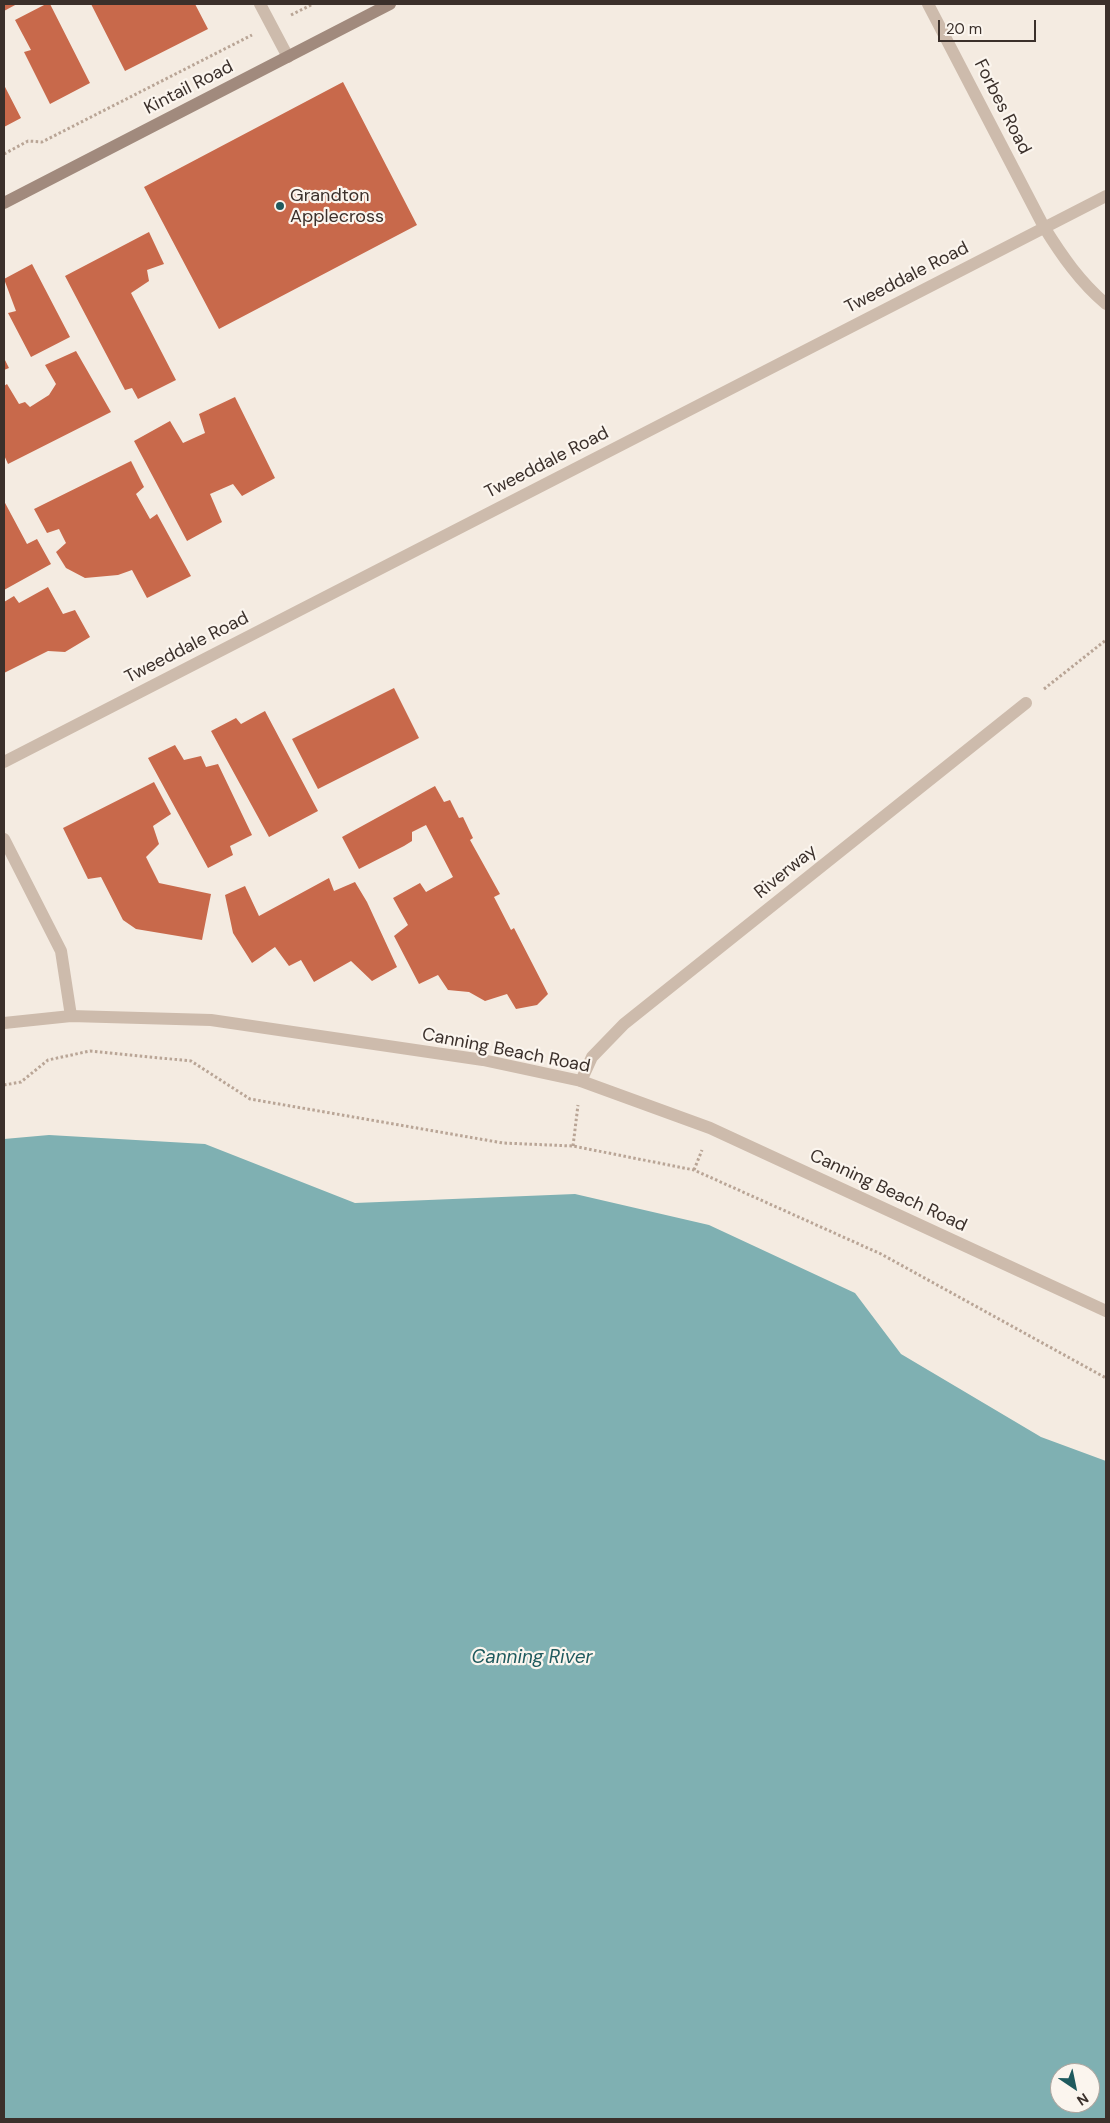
<!DOCTYPE html>
<style>
body{margin:0}
#map{position:relative;width:1110px;height:2123px;overflow:hidden;background:#f4ebe1;font-family:"DM Sans",sans-serif}
canvas{display:block}
.frame{position:absolute;inset:0;border:5px solid #3b302b;pointer-events:none}
.north{position:absolute;left:1050px;top:2063px;width:50px;height:50px;box-sizing:border-box;background:#fbf5ee;border:1px solid #aea6a0;border-radius:50%;rotate:146deg;font-size:14px;font-weight:700;line-height:20px;text-align:center;color:#3b302b}
.north::after{content:'';display:block;margin:auto;width:18px;height:22px;background:#1f5a5e;clip-path:polygon(50% 0,100% 100%,50% 72%,0 100%)}
.scale{position:absolute;left:938px;top:20px;width:98px;height:22px;box-sizing:border-box;border:2px solid #3b302b;border-top:0;padding-left:6px;font-size:15px;line-height:18px;white-space:nowrap;color:#3b302b;-webkit-text-stroke:4px #fbf5ee;paint-order:stroke}
</style>
<div id="map">
<canvas width="1110" height="2123"></canvas>
<div class="frame"></div>
<div class="north">N</div>
<div class="scale">20 m</div>
</div>
<script>
const ctx = document.querySelector('canvas').getContext('2d');
ctx.lineJoin = 'round';
function paint(path, color) { ctx.fillStyle = color; ctx.fill(path, 'evenodd'); }
function stroke(path, color, width, dash) { ctx.strokeStyle = color; ctx.lineWidth = width; ctx.lineCap = dash ? 'butt' : 'round'; ctx.setLineDash(dash || []); ctx.stroke(path); }
function label(font, color, halo, rows, align = 'center') {
  ctx.font = font + ' "DM Sans",sans-serif'; ctx.lineWidth = 4.5; ctx.setLineDash([]); ctx.textBaseline = 'middle'; ctx.strokeStyle = halo; ctx.fillStyle = color; for (const [text, x, y, turn = 0] of rows) {
    ctx.save(); ctx.translate(x, y); ctx.rotate((+turn || 0) * Math.PI / 180); ctx.textAlign = isNaN(turn) ? turn : align; if (halo) ctx.strokeText(text, 0, 0); ctx.fillText(text, 0, 0); ctx.restore();
  }
}
const water = new Path2D(`
 M49,1135L205,1144L355,1203L575,1194L709,1225L855,1293L901,1354L1041,1437L1106,1461V2119H4V1139ZM1060,2073H1090V2103H1060Z`);
const building = new Path2D(`
 M4,4H17L4,11Z
 M46,4H50L90,83L50,104L24,52L31,50L15,20Z
 M91,4H195L208,29L125,71Z
 M343,82L417,225L219,329L144,187Z
 M4,85L21,118L4,127Z
 M149,232L164,264L147,270L149,281L131,293L176,380L138,399L132,388L125,390L65,276Z
 M32,264L70,337L31,357L8,313L16,311L4,279Z
 M76,351L111,412L8,464L4,455V386L7,384L19,404L25,402L30,407L49,395L56,384L45,365Z
 M4,358L9,368L4,370Z
 M235,397L275,478L242,496L233,484L210,494L222,522L187,541L134,441L170,421L183,443L205,433L199,414Z
 M131,461L144,487L136,494L150,519L157,514L191,576L147,598L132,570L118,575L85,578L66,568L56,552L66,543L59,529L47,533L34,509Z
 M4,501L27,544L37,539L51,564L4,590Z
 M48,587L63,614L75,610L90,637L65,652L48,651L4,673V602L14,596L19,603Z
 M394,688L419,738L318,789L292,739Z
 M265,711L318,811L269,837L211,731L236,718L241,724Z
 M175,745L184,760L201,756L206,767L218,764L252,835L230,846L233,855L208,868L148,758Z
 M154,782L171,814L153,826L159,844L146,857L159,883L211,894L202,940L136,929L123,920L101,877L88,879L63,828Z
 M435,786L444,802L450,800L459,818L463,817L473,838L470,840L500,894L494,897L511,930L514,928L548,994L537,1005L516,1009L507,994L485,1001L469,992L448,990L438,975L419,984L394,936L408,925L393,898L420,883L426,892L453,877L426,825L412,832V841L404,846L359,869L342,837Z
 M329,878L334,891L355,882L367,902L397,967L372,981L351,961L314,982L301,960L289,966L275,947L252,963L233,933L225,895L245,886L259,916Z`);
const path = new Path2D(`
 M291,15L313,4
 M4,154L28,141L42,142L252,35
 M1044,689L1106,640
 M4,1085L21,1082L48,1060L90,1051L191,1061L250,1099L503,1143L573,1146L694,1170L881,1254L1106,1378
 M573,1146L578,1105
 M694,1170L702,1150`);
const minor = new Path2D(`
 M260,4L288,57
 M928,4L1044,227C1062,256 1080,282 1106,304
 M4,762L1106,196
 M4,839L61,951L71,1016
 M581,1081L592,1057L624,1024L1026,703`);
const tertiary = new Path2D(`
 M4,1023L71,1016L211,1020L483,1060L581,1081L710,1128L1106,1311`);
const secondary = new Path2D(`
 M4,203L390,4`);
const markers = [
 [280,206,5,"#1f5a5e"]
];
const streetNames = [
 ["Kintail Road",189,88,-27],
 ["Forbes Road",1002,107,63],
 ["Tweeddale Road",907,278,-27],
 ["Tweeddale Road",547,463,-27],
 ["Tweeddale Road",187,648,-27],
 ["Riverway",786,872,-39],
 ["Canning Beach Road",506,1051,11],
 ["Canning Beach Road",888,1191,25]
];
const poiNames = [
 ["Grandton",290,196],
 ["Applecross",290,217]
];
const waterNames = [
 ["Canning River",532,1658]
];
paint(water, '#7fb0b2');
paint(building, '#c8694b');
stroke(path, '#b9a596', 3, [2.5, 2.5]);
stroke(minor, '#cdbbac', 12);
stroke(tertiary, '#cdbbac', 12);
stroke(secondary, '#a18a7d', 12);
for (const [x, y, r, color] of markers) { const dot = new Path2D(); dot.arc(x, y, r, 0, 2 * Math.PI); ctx.fillStyle = color; ctx.fill(dot); stroke(dot, '#fbf5ee', 2); }
label('18px', '#3b302b', '#fbf5ee', streetNames);
label('18px', '#3b302b', '#fbf5ee', poiNames, 'left');
label('italic 19px', '#1f5a5e', '#fbf5ee', waterNames);
</script>
